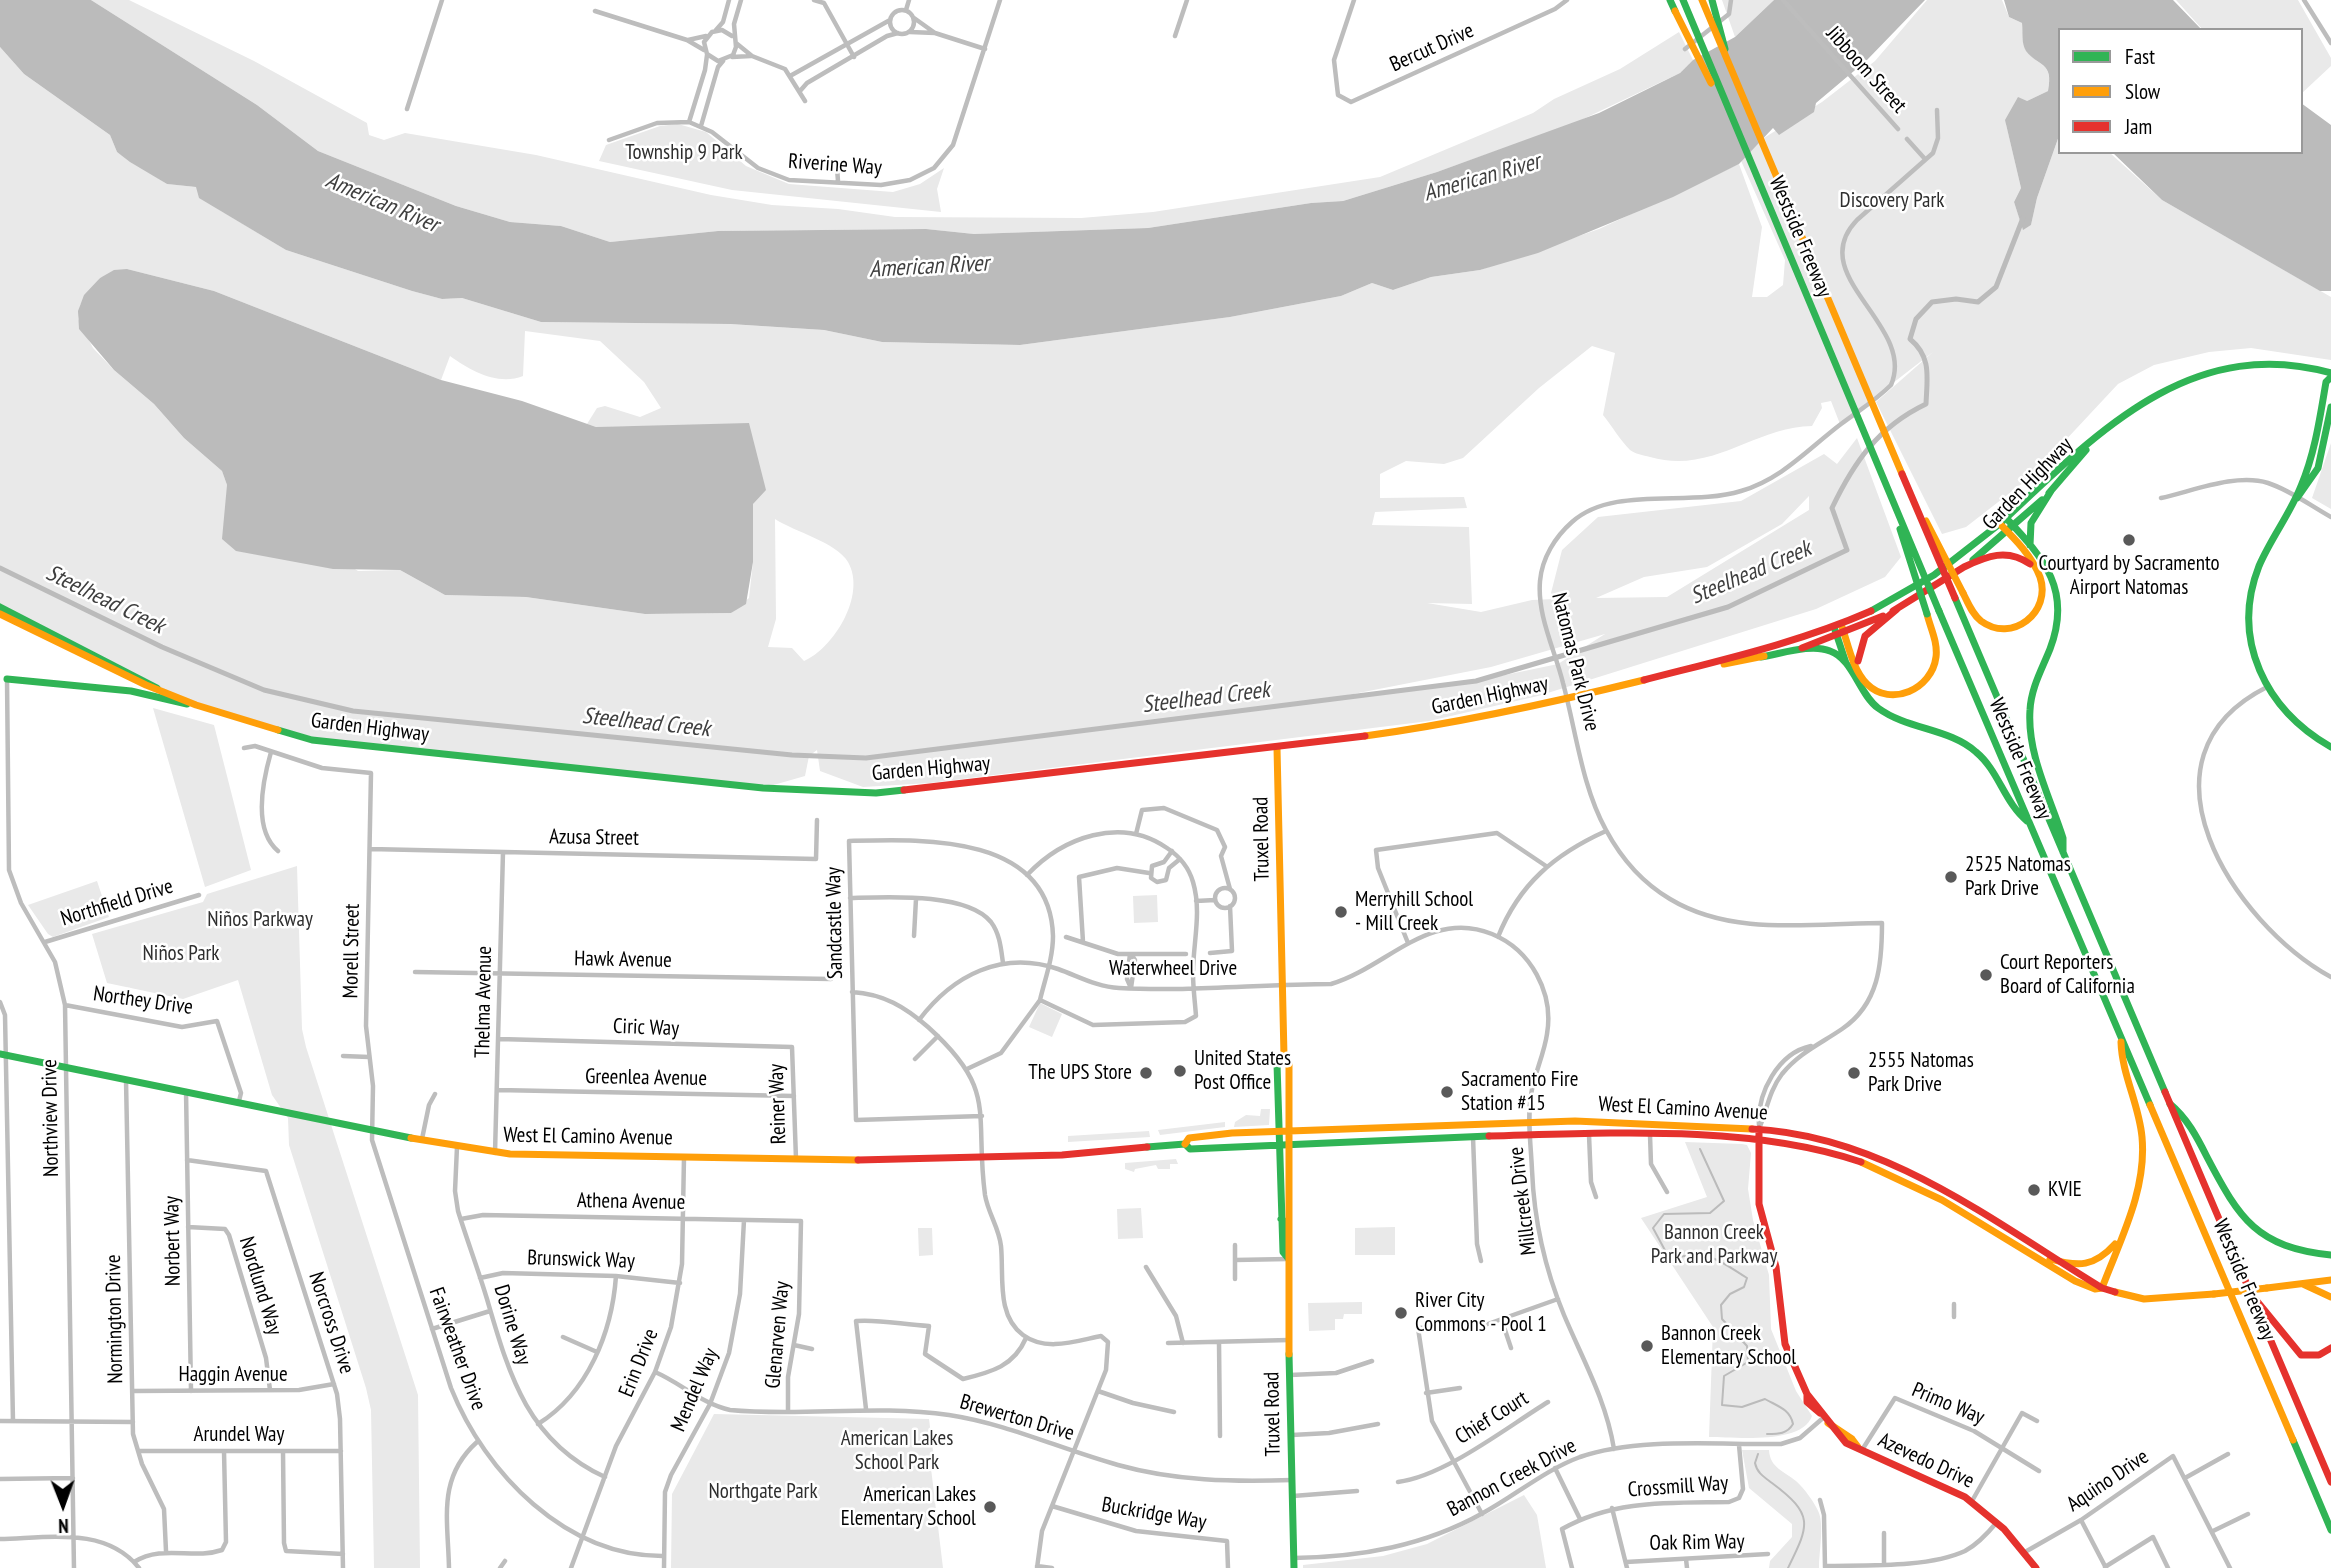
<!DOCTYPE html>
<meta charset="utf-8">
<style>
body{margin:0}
#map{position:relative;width:2331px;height:1568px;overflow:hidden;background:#fff;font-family:"PT Sans Narrow",sans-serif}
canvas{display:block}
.legend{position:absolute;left:2058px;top:28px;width:245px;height:126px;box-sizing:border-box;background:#fff;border:2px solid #999;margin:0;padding:9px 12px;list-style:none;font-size:21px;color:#000}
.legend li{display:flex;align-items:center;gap:14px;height:35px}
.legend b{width:35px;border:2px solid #999}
.north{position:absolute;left:28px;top:1470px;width:70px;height:70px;-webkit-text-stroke:5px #fff;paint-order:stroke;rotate:179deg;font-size:19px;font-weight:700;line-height:28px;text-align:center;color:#000}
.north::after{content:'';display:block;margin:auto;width:24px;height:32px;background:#000;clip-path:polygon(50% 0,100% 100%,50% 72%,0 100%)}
</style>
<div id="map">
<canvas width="2331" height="1568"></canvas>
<ul class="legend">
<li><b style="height:9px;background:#30b455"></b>Fast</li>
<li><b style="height:9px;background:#ff9f0a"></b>Slow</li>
<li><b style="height:9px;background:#e5322d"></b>Jam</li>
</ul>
<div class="north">N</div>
</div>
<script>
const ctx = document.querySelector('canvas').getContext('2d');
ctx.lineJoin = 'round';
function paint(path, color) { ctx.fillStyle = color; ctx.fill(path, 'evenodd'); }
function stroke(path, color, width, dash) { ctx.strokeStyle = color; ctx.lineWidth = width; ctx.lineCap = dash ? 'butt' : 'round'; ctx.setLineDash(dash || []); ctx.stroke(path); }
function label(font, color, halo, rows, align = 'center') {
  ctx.font = font + ' "PT Sans Narrow",sans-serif'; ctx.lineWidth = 5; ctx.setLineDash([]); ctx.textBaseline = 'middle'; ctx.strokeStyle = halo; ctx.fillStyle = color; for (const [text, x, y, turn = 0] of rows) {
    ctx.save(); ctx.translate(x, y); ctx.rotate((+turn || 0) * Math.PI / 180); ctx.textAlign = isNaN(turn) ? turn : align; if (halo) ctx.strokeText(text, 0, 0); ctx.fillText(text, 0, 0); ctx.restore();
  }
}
const green = new Path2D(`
 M91,0H129L254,61L367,123L369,135L384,140L405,133L536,155L711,195L772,205L838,209L895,217L1081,218L1153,212L1380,177L1533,113L1554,99L1620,69L1679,32L1693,60L1680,73L1577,122L1437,172L1343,201L1311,203L1148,228L974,234L926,229L718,231L610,242L561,226L510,222L456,206L318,151L257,105Z
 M1722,0H1774L1735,37Z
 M1927,0H2002L2009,17L2022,23C2023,32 2021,42 2026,50C2037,67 2054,61 2048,91L2027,101L2006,124L2021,188L2014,202L2023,229L2031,225L2037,198L2060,133V152H2109L2162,200L2331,297V360L2251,348L2209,352L2154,365L2118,384L2033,475L1966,527L1942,534L1876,402L1933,352L1840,424L1831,401L1821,403L1822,408L1812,426C1754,427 1712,475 1650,457C1643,455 1635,454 1630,450C1620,440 1612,426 1603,415L1615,353L1592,346L1539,388L1463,458L1444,464L1406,461L1380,474V498L1464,497L1467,508L1375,512L1372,525L1469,527L1472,604L1427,603L1481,612L1532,600L1555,599L1551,593L1562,550L1598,517L1741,501L1824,454L1837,464L1857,438L1901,557L1885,577L1816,609L1538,696L1429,721L930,783L863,787L820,771L817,750L809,756L805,776L763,788L371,748L281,731L172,696L0,608V47L24,74L110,135L117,152L167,184L196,187L218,209L286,250L412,291L442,299L462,298L541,322L729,324L824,330L882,342L1020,345L1230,317L1341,296L1372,283L1393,290L1431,277L1480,270L1599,229L1739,164L1762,227L1752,297H1767L1783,285L1785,260L1738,154L1822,102L1875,61ZM127,269L214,291L441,380L450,356C471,371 498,386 523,376L525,331L600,341L644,382L661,408L640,417L605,406L597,408L587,424L596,427L668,426L756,498L753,504V562L749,598L731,613L645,614L526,597L445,595L400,570L358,571L227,485L222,471L184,438L154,404L114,370L93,348L78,319L80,305L100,278ZM1809,496V510L1667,597L1596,598L1644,577L1707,567L1782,524ZM775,519C795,532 836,542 848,562C867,595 833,649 804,661L792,648L768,647L776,619ZM1605,634L1558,664L1476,681L1292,706L1491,667Z
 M2176,0H2298L2331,58V66L2301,94V30H2203Z
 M678,124L706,132L746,166L789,184L893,192L920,184L944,168L937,189L941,212L732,190L599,161L606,145L660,126Z
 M2331,443V509L2312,498Z
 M153,708L214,725L251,870L205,887Z
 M297,866L302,1029L306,1047L418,1395L420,1568H374L371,1410L366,1388L289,1145L288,1118L272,1095L238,980L183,999L107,983L92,934L203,902L207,894Z
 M97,881L109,917L53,937L48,934L28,905Z
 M1157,895L1158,922L1134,923L1133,896Z
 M1040,1003L1062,1014L1052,1037L1029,1027Z
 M1261,1109H1270L1269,1125L1234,1127L1235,1122L1246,1115L1260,1116Z
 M1225,1122V1127L1160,1135L1158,1130Z
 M1149,1131L1150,1137L1068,1142V1136Z
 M1685,1142L1742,1144L1747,1145L1751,1153L1748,1189L1753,1220L1769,1275L1771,1329L1796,1391L1812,1416C1802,1445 1734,1437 1709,1437L1713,1327L1641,1218L1707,1197Z
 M1176,1159L1178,1164H1170V1169H1158L1156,1165L1135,1169L1134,1172L1125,1169V1163Z
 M1141,1208L1143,1238L1118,1239L1117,1209Z
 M1395,1227V1255H1355V1228Z
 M918,1228H932L933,1255L919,1256Z
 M1362,1302V1314H1344L1343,1319H1335V1330L1309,1331L1308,1303Z
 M714,1414L929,1419L934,1459L930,1460L943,1568H671L672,1494Z
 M1742,1450H1769C1770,1468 1784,1471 1796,1481C1804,1488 1815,1503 1819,1513C1824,1527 1819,1552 1819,1568H1769L1770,1561L1792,1537V1524L1749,1488Z
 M1524,1495L1537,1515L1546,1568H1303V1565L1383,1556L1427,1544Z`);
const water = new Path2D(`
 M0,0H91L257,105L318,151L456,206L510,222L561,226L610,242L718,231L926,229L974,234L1148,228L1311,203L1343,201L1437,172L1599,113L1680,73L1693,60L1735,37L1774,0H1925L1867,60L1816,103L1814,112L1779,135L1773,128L1739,164L1673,197L1538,253L1480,270L1431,277L1393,290L1372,283L1341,296L1230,317L1020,345L882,342L824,330L730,324L541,322L462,298L442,299L412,291L286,250L199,198L196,187L167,184L130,162L117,152L110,135L24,74L0,47Z
 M2004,0H2173L2202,30H2060V133L2037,198L2031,225L2023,230L2014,202L2021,188L2005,120L2018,97L2027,101L2048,91C2054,61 2038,67 2026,51C2021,43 2023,32 2022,23L2009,17Z
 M2301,103L2331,125V291H2320L2162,200L2112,152H2301Z
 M127,269L214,291L441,380L522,401L596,427L749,423L766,490L753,504V562L746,604L731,613L645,614L526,597L445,595L400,570L333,569L236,551L222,539L227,485L222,471L184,438L154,404L114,370L79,329L78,311L84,295L100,278L114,270Z`);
const stream = new Path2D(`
 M1700,1149L1724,1201L1710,1213L1664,1214L1653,1228L1667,1254L1675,1258C1708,1249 1720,1261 1747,1278L1744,1287L1730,1294L1721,1305L1722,1319L1747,1346L1748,1362L1724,1376L1722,1405L1742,1407L1765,1399C1777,1406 1790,1409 1793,1424C1787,1434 1779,1434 1767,1434
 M1758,1454L1755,1463C1757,1473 1764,1477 1772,1483C1815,1515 1809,1525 1788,1568`);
const canal = new Path2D(`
 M0,568L162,647L264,690L353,711L792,755L866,758L1476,681L1728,607L1847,550L1832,508C1854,462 1878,427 1926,404C1927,378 1932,357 1910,339L1916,319L1932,302L1956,299L1978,302L1996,287L2023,218`);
const street = new Path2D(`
 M814,0L824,3L854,57
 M1354,0L1334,60L1338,95L1351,102L1555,9L1567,0
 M1783,0L1898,129
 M2304,0L2331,43
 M890 22a12 12 0 1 1 24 0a12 12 0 1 1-24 0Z
 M906,10L909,0
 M595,11L687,40L704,50
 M716,30L723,22L729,0
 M910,32L935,33L914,18
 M935,33L985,49
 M732,36L722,30L712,32L704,42L707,54L718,61L733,55L736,47L734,24L741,0
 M1175,36L1187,0
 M688,40L706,36
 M736,43L752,56L785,69L805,101
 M1685,49L1729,14L1731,0
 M732,57L751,56
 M790,76L890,20
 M800,91L807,83L887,36L898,33
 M407,109L442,0
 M689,122L705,70L707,55
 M701,126L718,67L723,61
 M1907,139L1925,159
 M609,140L657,123L689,122L712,132L758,168L789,180L881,185L910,180L934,168L953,145L1000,0
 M837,168L838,181
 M2161,498C2193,491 2236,473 2268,483C2290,490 2311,506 2331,517
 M7,679L9,870L21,903L55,962L65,1005L74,1568
 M2267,687C2126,758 2233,923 2331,977
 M244,748L255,746L322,768L371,773L366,1026L373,1086L372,1140L451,1388C485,1473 566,1557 664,1556
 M271,752C263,780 252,829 278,851
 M1136,834L1142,810L1164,808L1217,830L1225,847L1221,856L1230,889
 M370,849L816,859L817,820
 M1172,851L1164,862L1152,866L1151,878L1157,882L1166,880L1169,868L1180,859
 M1215 898a10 10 0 1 1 20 0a10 10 0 1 1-20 0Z
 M850,898C886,897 967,892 991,922C1000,934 1001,949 1003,963
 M1196,901L1215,900
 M914,936L916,899
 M1066,937L1118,954H1186
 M1498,937C1519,884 1555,854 1606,831
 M45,942L199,895
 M1083,942L1079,877L1117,868L1149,873
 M1408,943L1378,868L1376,850L1497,833L1546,866
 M1210,953L1232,951L1230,906
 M1130,954L1127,979L1131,988
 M415,972L831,979
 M1131,988L1135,960L1131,954
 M852,992C884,994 905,1007 928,1027C999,1091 974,1112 985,1195C988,1213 999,1228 1001,1246C1004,1276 996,1315 1023,1335C1046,1352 1076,1341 1101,1336L1108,1342L1106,1370L1042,1531L1037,1568
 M0,1002L5,1015L13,1421
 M65,1005L182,1027L217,1021L241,1093L239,1101
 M919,1020C953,975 1002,950 1058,969C1078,976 1097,987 1119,988C1189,992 1261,984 1331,984C1386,968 1430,908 1492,934C1531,950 1554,993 1547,1034C1544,1055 1534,1074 1531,1095C1527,1119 1531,1146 1532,1170C1534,1220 1545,1269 1564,1315C1583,1360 1606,1400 1614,1449
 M499,1039L792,1047L796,1159
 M343,1056L369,1057
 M915,1059L938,1036
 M967,1069L1001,1053L1040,1000
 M126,1080L133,1434L142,1464L164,1509L166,1551
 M498,1090L794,1096
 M186,1091L191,1391
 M982,1116L856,1120L849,841C921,839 1050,833 1053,936C1053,958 1045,979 1040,1000L1093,1025L1185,1022L1196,1016C1195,1002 1193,988 1193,973C1193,943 1202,912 1193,882C1189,868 1179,856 1167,848C1121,816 1063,837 1027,875
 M1759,1125C1757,1093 1778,1053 1811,1046
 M1759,1129C1767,1110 1769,1091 1782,1074C1799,1053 1820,1044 1842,1029C1879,1004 1882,964 1882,923C1811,923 1733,937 1670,899C1643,883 1621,858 1606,830C1582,787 1576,731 1563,683C1555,650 1537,616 1540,581C1542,558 1555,537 1572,522C1613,485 1689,507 1741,491C1782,479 1808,449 1841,424C1858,411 1875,401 1891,385C1917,325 1803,276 1857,220L1933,153L1938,138L1937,110
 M1589,1135L1591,1182L1596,1197
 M1650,1135L1651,1164L1667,1192
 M1473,1137L1477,1244L1481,1261
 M422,1139L429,1105L435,1094
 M457,1147L455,1191L458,1211C467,1240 478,1269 487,1299C509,1374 527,1441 605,1477
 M495,1153L503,852
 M187,1160L266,1171L337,1394L340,1419L343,1568
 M461,1219L483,1215L801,1221L799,1314L788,1377V1410
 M188,1227L225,1229L229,1235L266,1358L270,1390
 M1235,1260L1288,1259
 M1146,1267L1176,1316L1183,1343
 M480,1278L503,1273L616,1276L680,1283
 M1235,1279V1245
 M1954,1304V1317
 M1502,1321L1511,1348
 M432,1329L490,1311
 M563,1337L597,1352
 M1219,1342L1220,1436
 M1168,1343L1289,1340
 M794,1345L812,1349
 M655,1372C681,1383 702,1404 730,1410C803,1417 876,1404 949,1415C1008,1424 1060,1449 1118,1465C1175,1481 1233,1482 1292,1480
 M1290,1375L1336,1373L1372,1361
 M133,1391L299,1390L334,1384
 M1098,1391L1133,1403L1174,1412
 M1426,1393L1460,1388
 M866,1409L856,1321C880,1319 904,1325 929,1326L925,1354L963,1379C992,1372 1014,1366 1026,1338
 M0,1421L133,1422
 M538,1424C588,1393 612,1332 616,1276
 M1292,1435L1329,1433L1378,1424
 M1862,1450L1895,1398L1974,1431L2039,1471
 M138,1451H341
 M283,1451L284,1543L286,1551L343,1554
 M1555,1468L1580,1519
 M2185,1478L2228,1454
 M0,1479L73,1478
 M1398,1482C1445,1476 1507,1427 1548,1402
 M1293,1496L1357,1491
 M1820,1500L1824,1515L1825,1567
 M1972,1501L2022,1413L2037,1421
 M1052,1506L1136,1531L1227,1541L1228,1568
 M1612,1508L1627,1568
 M1482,1514L1432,1421L1418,1328L1485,1325L1558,1299
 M2081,1520L2106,1568
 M2213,1531L2248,1514
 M0,1539C47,1538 106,1526 139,1568
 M2025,1552L2081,1520L2173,1456L2230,1568
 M1294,1558C1361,1557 1424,1546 1483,1513C1516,1495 1545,1470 1580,1457C1639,1437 1718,1445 1781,1444L1800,1438L1823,1418
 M1686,1559L1687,1568
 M134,1562C163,1544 193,1560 222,1550L226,1542L224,1451
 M1626,1562L1768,1554
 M1884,1564V1533
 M1037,1566L1052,1568
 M1825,1566C1866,1565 1928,1568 1965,1551C1978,1544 1988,1533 1997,1522
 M2105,1567L2153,1537L2168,1568
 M449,1568C448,1519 437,1478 477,1442
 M500,1568L505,1561
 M571,1568L616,1446L655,1372L671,1327L682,1264L684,1157
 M664,1568L665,1492L671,1475L710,1404L729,1353L740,1294L744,1220
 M1572,1568L1562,1529C1615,1499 1671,1503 1729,1502L1739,1498L1743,1489L1739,1445`);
const fast = new Path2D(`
 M1670,0L1675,11
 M2331,377L2326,382C2320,417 2315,453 2301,486C2290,514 2271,538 2259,566C2230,640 2266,710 2331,747
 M2049,493L2086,450
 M2297,498L2318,468L2331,407
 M2006,518C2098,432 2192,334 2331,373
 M2006,518C2045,559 2072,591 2050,649C2042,669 2031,688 2030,710C2027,754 2050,797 2063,838V852
 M2030,545L2031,523L2051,491
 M1973,560L2042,500
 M1955,598L2165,1092
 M0,607L157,688
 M1871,611L1934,575L2002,522
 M1939,611L2150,1105
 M1834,627L1846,663
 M1761,657C1781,654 1811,643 1830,651C1853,659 1859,694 1878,708C1908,730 1949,728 1976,752C1999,771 2004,802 2027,821
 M7,679L131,691L187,704
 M278,730L312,740L763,788L876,793L904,790
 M0,1054L411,1138
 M1284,1056L1277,1064L1283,1252L1288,1258
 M2170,1104C2187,1118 2197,1137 2207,1157C2240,1220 2257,1247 2331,1255
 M1147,1147L1185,1144L1190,1149L1489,1136
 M1281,1219L1286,1222L1288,1242
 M1289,1354L1294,1568
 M2293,1440L2331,1530`);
const slow = new Path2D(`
 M1963,593C1968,603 1972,614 1981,621C2012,644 2052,612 2040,577C2032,556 2015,539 2000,524
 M0,614L146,685L196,705L278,730
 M1841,624C1848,643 1852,669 1867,684C1891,708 1932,689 1936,657C1938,642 1930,627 1927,614
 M1724,664L1764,656
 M1365,736C1460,723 1551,703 1644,680
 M1277,748L1284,1056L1289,1064V1354
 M2150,1105L2293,1440
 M411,1138L510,1154L858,1160
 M1185,1144L1189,1138L1232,1133L1575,1121L1752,1129
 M1861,1162L1942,1200L2075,1281L2095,1289L2102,1288
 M2050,1259C2079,1267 2094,1267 2115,1244
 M2303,1284L2331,1297
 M2102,1288C2120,1240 2147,1190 2142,1137C2139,1104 2122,1075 2121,1042
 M2267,1288L2331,1280
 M2115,1292L2144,1299L2214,1294
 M1828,1423L1852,1439L1858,1447`);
const jam = new Path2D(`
 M1964,567C1987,556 2007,548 2030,564
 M1893,611L1964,567
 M1802,648L1883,616
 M1858,661L1865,636L1897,609
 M1644,680C1721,660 1798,643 1871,611
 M904,790L1365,736
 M2165,1092L2331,1482
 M1752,1129C1884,1135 1994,1222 2102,1288L2115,1292
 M1759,1129V1204L1776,1267L1785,1344L1807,1394V1402L1820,1413
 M1489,1136C1606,1133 1751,1124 1861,1162
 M858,1160L1062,1155L1147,1147
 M2256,1300L2301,1355H2319L2331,1348
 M1807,1394L1846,1443L1965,1497L2004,1529L2036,1568`);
const fastBridge = new Path2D(`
 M1683,0L1939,611
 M1712,0L1725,49
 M1900,529L1927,614`);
const slowBridge = new Path2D(`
 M1702,0L1902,474
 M1675,11L1711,83
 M1926,521L1963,593
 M2214,1294L2267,1288`);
const jamBridge = new Path2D(`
 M1902,474L1955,598`);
const markers = [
 [2129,540,7,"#595959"],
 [1951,877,7,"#595959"],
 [1341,912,7,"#595959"],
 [1986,975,7,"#595959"],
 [1180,1071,7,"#595959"],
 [1146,1073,7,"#595959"],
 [1854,1073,7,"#595959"],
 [1447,1092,7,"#595959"],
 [2034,1190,7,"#595959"],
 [1401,1313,7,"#595959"],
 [1647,1346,7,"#595959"],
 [990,1507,7,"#595959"]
];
const streetNames = [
 ["Bercut Drive",1432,48,-24],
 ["Jibboom Street",1866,70,48],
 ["Riverine Way",835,165,4],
 ["Westside Freeway",1800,237,67],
 ["Garden Highway",2028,484,-46],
 ["Natomas Park Drive",1575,662,76],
 ["Garden Highway",1490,696,-12],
 ["Garden Highway",370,728,7],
 ["Westside Freeway",2020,759,67],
 ["Garden Highway",931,769,-5],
 ["Azusa Street",594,838,1],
 ["Truxel Road",1262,839,-91],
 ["Northfield Drive",117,903,-17],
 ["Sandcastle Way",835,923,-91],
 ["Morell Street",352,951,-89],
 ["Hawk Avenue",623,960,1],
 ["Waterwheel Drive",1173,969],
 ["Northey Drive",143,1001,8],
 ["Thelma Avenue",484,1002,-89],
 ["Ciric Way",646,1028,2],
 ["Greenlea Avenue",646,1078,1],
 ["Reiner Way",778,1104,-92],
 ["West El Camino Avenue",1683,1109,3],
 ["Northview Drive",51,1118,-91],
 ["West El Camino Avenue",588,1137,1],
 ["Millcreek Drive",1523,1201,-97],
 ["Athena Avenue",631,1202,1],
 ["Norbert Way",173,1241,-91],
 ["Brunswick Way",581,1260,2],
 ["Westside Freeway",2244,1280,67],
 ["Nordlund Way",260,1286,73],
 ["Normington Drive",115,1319,-91],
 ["Norcross Drive",331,1323,72],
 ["Dorine Way",512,1325,73],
 ["Glenarven Way",778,1335,-85],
 ["Fairweather Drive",457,1349,70],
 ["Erin Drive",639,1363,-68],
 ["Haggin Avenue",233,1375],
 ["Mendel Way",695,1390,-67],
 ["Primo Way",1948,1404,23],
 ["Truxel Road",1273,1414,-91],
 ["Brewerton Drive",1017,1418,16],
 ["Chief Court",1492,1418,-32],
 ["Arundel Way",239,1435],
 ["Azevedo Drive",1926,1461,25],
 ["Bannon Creek Drive",1512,1478,-28],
 ["Aquino Drive",2108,1481,-34],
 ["Crossmill Way",1678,1487,-4],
 ["Buckridge Way",1154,1514,10],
 ["Oak Rim Way",1697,1543,-1]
];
const parkNames = [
 ["Township 9 Park",684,153],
 ["Discovery Park",1892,201],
 ["Niños Parkway",260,920],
 ["Niños Park",181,954],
 ["Bannon Creek",1714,1233],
 ["Park and Parkway",1714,1257],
 ["American Lakes",897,1439],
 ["School Park",897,1463],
 ["Northgate Park",763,1492]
];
const poiNames = [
 ["Courtyard by Sacramento",2129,564,"center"],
 ["Airport Natomas",2129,588,"center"],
 ["2525 Natomas",1965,865],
 ["Park Drive",1965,889],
 ["Merryhill School",1355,900],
 ["- Mill Creek",1355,924],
 ["Court Reporters",2000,963],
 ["Board of California",2000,987],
 ["United States",1194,1059],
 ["Post Office",1194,1083],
 ["2555 Natomas",1868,1061],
 ["Park Drive",1868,1085],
 ["The UPS Store",1132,1073,"right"],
 ["Sacramento Fire",1461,1080],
 ["Station #15",1461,1104],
 ["KVIE",2048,1190],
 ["River City",1415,1301],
 ["Commons - Pool 1",1415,1325],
 ["Bannon Creek",1661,1334],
 ["Elementary School",1661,1358],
 ["American Lakes",976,1495,"right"],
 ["Elementary School",976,1519,"right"]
];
const waterNames = [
 ["American River",1482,178,-16],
 ["American River",382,203,23],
 ["American River",929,267,-3],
 ["Steelhead Creek",1751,573,-23],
 ["Steelhead Creek",105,600,26],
 ["Steelhead Creek",1206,698,-7],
 ["Steelhead Creek",646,723,6]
];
paint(green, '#e9e9e9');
paint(water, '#bbb');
stroke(stream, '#bbb', 2);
stroke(canal, '#bbb', 5);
stroke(street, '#bdbdbd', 4.5);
stroke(fast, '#30b455', 7);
stroke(slow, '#ff9f0a', 7);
stroke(jam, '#e5322d', 7);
stroke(fastBridge, '#30b455', 7);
stroke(slowBridge, '#ff9f0a', 7);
stroke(jamBridge, '#e5322d', 7);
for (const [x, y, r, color] of markers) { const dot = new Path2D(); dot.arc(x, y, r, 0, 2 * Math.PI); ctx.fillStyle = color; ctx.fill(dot); stroke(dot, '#fff', 2.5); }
label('21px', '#000', '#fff', streetNames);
label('21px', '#2e2e2e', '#fff', parkNames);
label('21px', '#000', '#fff', poiNames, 'left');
label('italic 23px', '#3f3f3f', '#fff', waterNames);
</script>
